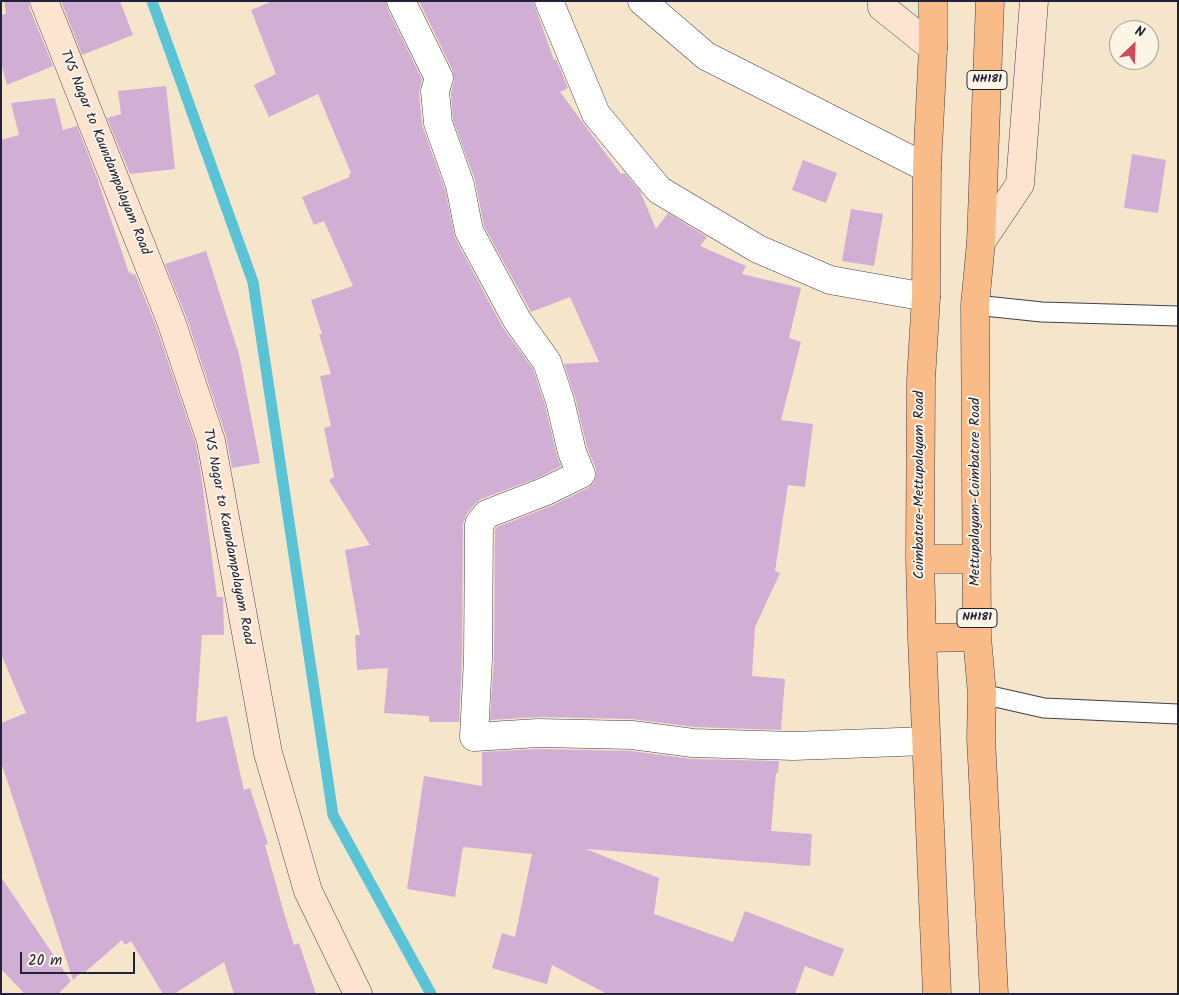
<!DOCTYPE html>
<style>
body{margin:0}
#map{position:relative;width:1179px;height:995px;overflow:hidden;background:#f5e5ca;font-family:Kalam,sans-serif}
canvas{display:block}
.frame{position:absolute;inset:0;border:2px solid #22223b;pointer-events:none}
.north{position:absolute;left:1109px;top:20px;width:50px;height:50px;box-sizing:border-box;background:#fcf5e5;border:1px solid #a5a1a1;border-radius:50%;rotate:24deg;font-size:14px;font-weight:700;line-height:20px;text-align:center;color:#22223b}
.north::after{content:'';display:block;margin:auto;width:18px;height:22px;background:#d1495b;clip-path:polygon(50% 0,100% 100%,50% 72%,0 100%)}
.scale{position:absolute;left:20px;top:952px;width:115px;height:22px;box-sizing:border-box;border:2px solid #22223b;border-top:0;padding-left:6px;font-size:15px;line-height:18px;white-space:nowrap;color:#22223b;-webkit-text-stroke:4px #fcf5e5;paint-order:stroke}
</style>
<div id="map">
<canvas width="1179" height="995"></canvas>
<div class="frame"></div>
<div class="north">N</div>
<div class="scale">20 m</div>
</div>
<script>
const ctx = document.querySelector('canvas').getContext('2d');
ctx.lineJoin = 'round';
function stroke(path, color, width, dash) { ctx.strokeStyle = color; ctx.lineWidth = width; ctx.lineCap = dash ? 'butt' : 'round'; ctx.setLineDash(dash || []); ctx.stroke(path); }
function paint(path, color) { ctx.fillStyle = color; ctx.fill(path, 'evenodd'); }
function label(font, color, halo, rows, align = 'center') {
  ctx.font = font + ' Kalam,sans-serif'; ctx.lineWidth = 4; ctx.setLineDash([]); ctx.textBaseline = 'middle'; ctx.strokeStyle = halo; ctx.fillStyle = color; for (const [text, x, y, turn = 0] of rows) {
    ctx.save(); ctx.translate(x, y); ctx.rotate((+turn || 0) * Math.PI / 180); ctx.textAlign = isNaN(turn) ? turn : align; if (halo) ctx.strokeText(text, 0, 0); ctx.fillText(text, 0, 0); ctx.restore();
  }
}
const stream = new Path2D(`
 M152,1L253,282L333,815L431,994`);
const building = new Path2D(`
 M4,1H29V7L53,66L7,85L1,63V15L6,14Z
 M61,1H120L133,35L82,55Z
 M273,1H386L387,8L422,79L419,92L422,125L445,189L455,238L503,328L533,369L545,405L557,456L561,466L540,477L481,499L475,504L466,515L463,524L462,659L459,722H429V716L384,713L388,668L357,670L355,635H360L345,550L370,545L329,480L334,477L324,428L331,426L320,376L331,374L319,334H322L311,300L353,286L324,221L314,225L302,197L350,177L349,174L351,173L318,94L269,117L254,85L276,74L251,10Z
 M419,1H533L554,60L556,59L568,88L560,92L621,174L625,173L640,191L656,229L668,213L707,237L700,246L746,266L742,274L801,288L789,338L801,342L781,420L813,424L805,487L788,485L775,571L780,573L755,627L752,676L785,679L781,730L694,727L632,719L538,717L490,720L494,659L495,530L497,527L553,505L588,488L594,483L596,476V469L587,447L575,397L564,364L599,362L570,297L531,312L484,226L475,180L453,120L451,93L454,82L453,71Z
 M166,86L175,169L130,174L107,118L121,114L118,91Z
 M55,98L63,130L77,126L97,178L129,273L131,272L132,275L135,274L156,326L196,445L201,474L217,597H223L224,635H202L196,722L227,716L244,790L250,788L268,844L265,845L284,913L294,945L299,943L316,994H234L224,962L174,994H163L131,941L125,945L122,940L84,973L83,971L73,980L1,762V723L26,713L1,654V140L19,135L11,103Z
 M1132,154L1166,160L1158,213L1124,208Z
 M803,160L837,173L826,203L792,190Z
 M851,209L883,214L874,266L842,261Z
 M206,251L239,354L260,463L232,468L226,436L186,316L165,264Z
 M538,749L631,751L692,759L779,761L778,773H776L771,831L812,834L810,866L586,849L659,878L654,914L733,942L745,911L844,949L833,977L805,966L795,994H607L552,965L547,984L492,968L502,933L515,937L532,854L463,847L455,897L407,889L424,776L482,786V752Z
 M1,877L71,981L58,994L24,993L1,969Z`);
const lane = new Path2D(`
 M975,305L1042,312L1178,316
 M982,694L1044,708L1178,714`);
const street = new Path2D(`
 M401,1L439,78L435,91L438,123L460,185L469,231L517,320L547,362L560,401L572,452L581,474L546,491L487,514L479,524L478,659L474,737L538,733L632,735L693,743L794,746L926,741
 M549,1L596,114L659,190L758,249L830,280L926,297
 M642,1L706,56L927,168`);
const secondary = new Path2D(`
 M44,1L171,321L211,441L268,753L308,891L358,994
 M882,1V7L933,48
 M981,242L1020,184L1034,1`);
const highway = new Path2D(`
 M933,1V48L927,168L926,297L921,380L920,559L922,638L937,994
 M990,1L981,242L975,305L977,637L982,694L981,738L994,994
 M920,559H977
 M922,638L977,637`);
const shields = [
 [987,80,40],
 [977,618,40]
];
const shieldNames = [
 ["NH181",987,80],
 ["NH181",977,618]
];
const streetNames = [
 ["TVS Nagar to Kaundampalayam Road",104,153,68],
 ["Coimbatore-Mettupalayam Road",921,485,-90],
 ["Mettupalayam-Coimbatore Road",977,492,-90],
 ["TVS Nagar to Kaundampalayam Road",227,537,79]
];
stroke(stream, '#5ac4d6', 11);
paint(building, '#d1afd5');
stroke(lane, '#423f50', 21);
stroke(street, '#423f50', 29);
stroke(secondary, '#423f50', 29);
stroke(highway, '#423f50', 29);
stroke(lane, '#fff', 19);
stroke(street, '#fff', 28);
stroke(secondary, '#fde4d0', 28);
stroke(highway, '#f9bc89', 28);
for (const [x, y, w] of shields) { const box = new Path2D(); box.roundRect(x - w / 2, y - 9.5, w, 19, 4); ctx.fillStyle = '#fcf5e5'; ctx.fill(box); stroke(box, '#22223b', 1); }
label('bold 12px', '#22223b', null, shieldNames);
label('14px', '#22223b', '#fcf5e5', streetNames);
</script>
